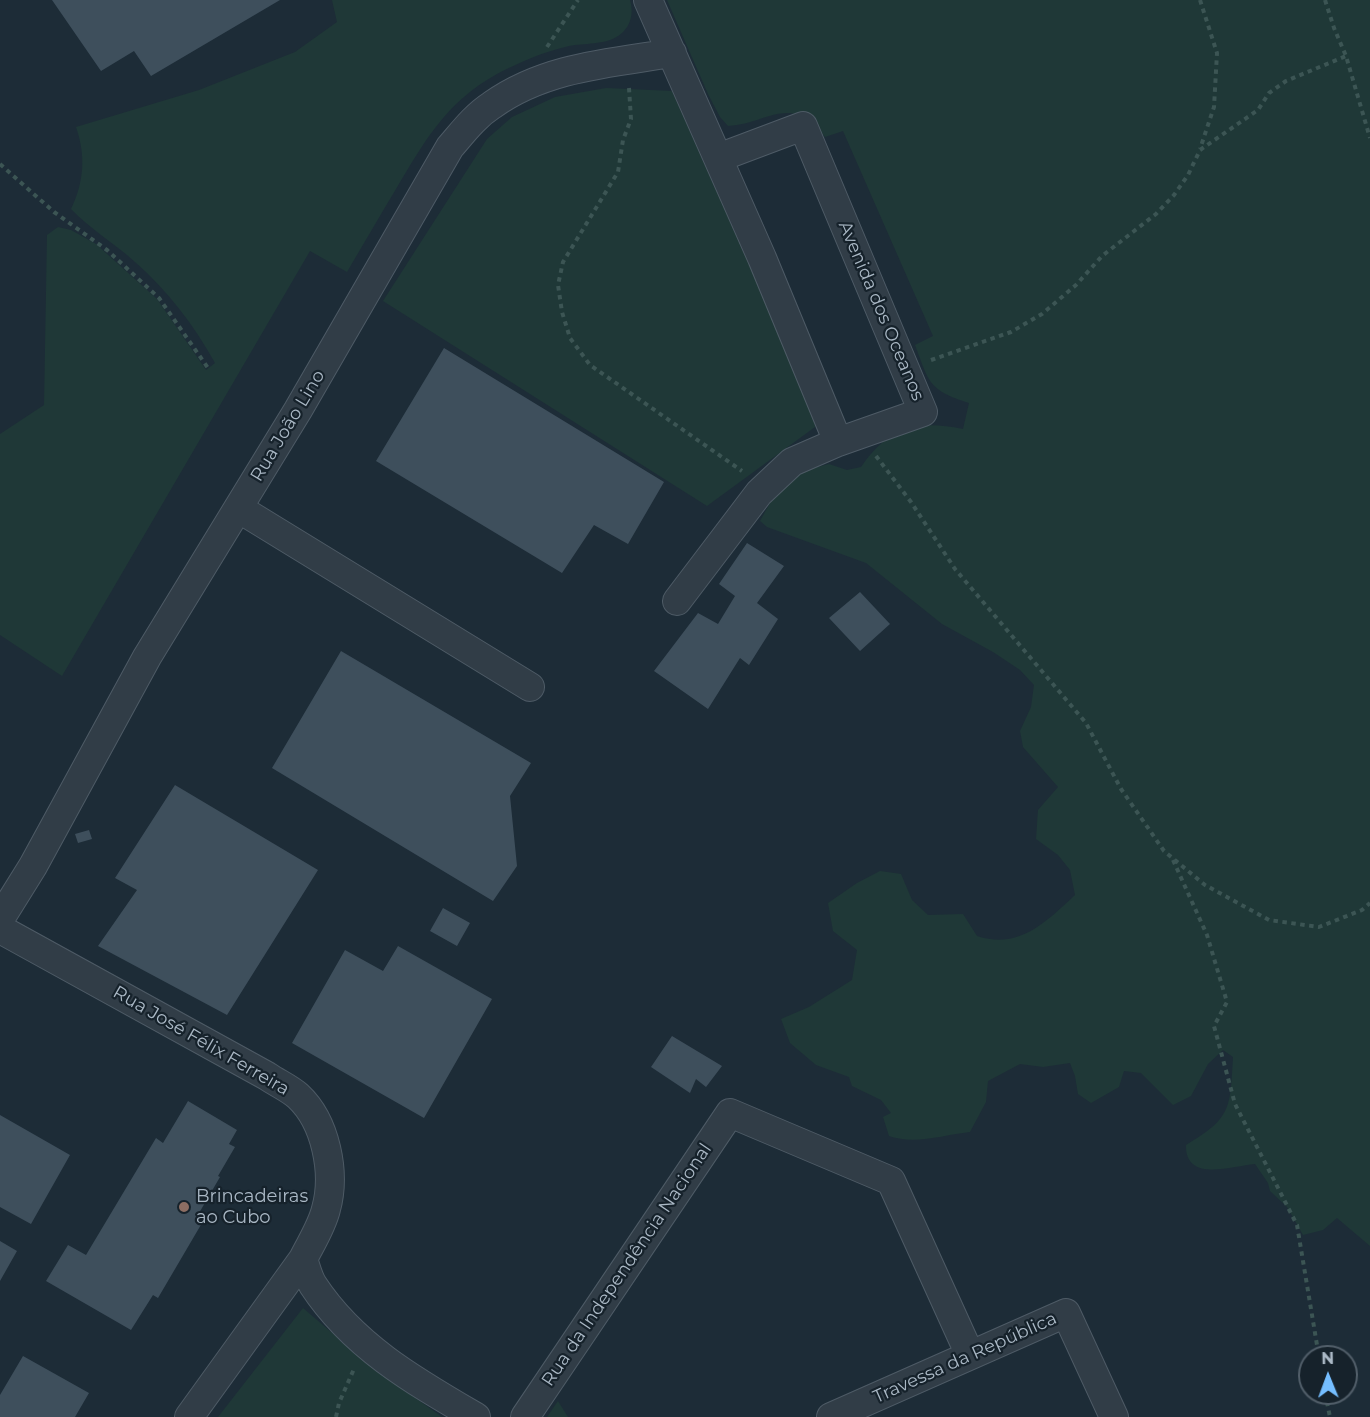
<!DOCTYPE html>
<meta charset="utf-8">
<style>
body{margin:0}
#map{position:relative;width:1370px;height:1417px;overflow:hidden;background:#1d2c37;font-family:Montserrat,sans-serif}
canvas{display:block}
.north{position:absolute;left:1298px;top:1345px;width:60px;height:60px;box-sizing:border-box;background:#16222b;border:2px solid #515e69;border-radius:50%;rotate:359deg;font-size:16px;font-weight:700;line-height:24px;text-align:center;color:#aab8c5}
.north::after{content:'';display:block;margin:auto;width:21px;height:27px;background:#75beff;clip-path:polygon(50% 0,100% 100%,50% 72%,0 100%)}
</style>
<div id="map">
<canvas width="1370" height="1417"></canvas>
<div class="north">N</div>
</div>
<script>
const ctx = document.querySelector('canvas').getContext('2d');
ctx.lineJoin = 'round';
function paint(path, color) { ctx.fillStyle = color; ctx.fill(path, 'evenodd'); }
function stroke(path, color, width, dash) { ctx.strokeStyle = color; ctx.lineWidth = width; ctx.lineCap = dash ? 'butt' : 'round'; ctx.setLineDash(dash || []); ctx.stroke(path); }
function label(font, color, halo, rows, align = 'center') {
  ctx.font = font + ' Montserrat,sans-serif'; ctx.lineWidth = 4.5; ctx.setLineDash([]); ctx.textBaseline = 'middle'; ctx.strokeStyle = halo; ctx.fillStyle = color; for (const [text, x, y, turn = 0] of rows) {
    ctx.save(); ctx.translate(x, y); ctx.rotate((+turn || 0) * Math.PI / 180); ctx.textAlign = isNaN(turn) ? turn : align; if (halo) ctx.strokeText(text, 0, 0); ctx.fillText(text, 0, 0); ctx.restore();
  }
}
const green = new Path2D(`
 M332,0H630C634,13 631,28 618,36C605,45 584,43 569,46C543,52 520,62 497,74C446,102 424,142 396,189C379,217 363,245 347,272L310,251L62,676L0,635V434L44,405L47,235L58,227L71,230L96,244L157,299L206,370L215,363C194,325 168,291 135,262C114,243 90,229 71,209C84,182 86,156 76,127L199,90L295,52L337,22Z
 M667,0H1370V1246L1337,1218L1323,1230L1303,1235L1287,1207L1270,1191L1268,1183L1255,1164C1232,1166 1185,1183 1186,1145C1232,1118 1230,1108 1233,1057L1223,1050L1208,1064L1191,1096L1173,1105L1141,1073L1124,1071L1119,1087L1091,1103L1078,1094L1075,1076L1070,1063L1043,1067L1020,1064L988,1081L986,1102L970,1132C943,1135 915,1145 889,1136L883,1117L891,1113L881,1100L852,1086L849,1077L816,1065L790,1043L781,1019L809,1007L852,980L857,950L833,931L828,903L857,883L880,871L901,874L912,900L928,915L963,914L977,936C1019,950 1046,922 1075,895L1070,870L1058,855L1036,839L1038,810L1058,787L1023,747L1020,731L1031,707L1034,685L1020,670L993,652L942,624L866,563L767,527L760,521L780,485L793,477L806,470L829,464L847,470L861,467C890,426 916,420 963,429L969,403C928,390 929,382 915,345L933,336L843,131L825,137C791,92 768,124 728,126L720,117L708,94Z
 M606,88L672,91L814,410L815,427L707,506L383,301L487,139L512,117L555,97Z
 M303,1308L372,1367L442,1417H218Z
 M558,1401L568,1417H547Z`);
const building = new Path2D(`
 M52,0H280L151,76L134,51L101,71Z
 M444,348L664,482L628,544L594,525L562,573L376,461Z
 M747,543L784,566L757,603L778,619L749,665L740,658L708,709L654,671L698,613L718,624L735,596L719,584Z
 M860,592L890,624L860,651L829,618Z
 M341,651L531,763L510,796L517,866L493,901L272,768Z
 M175,785L318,870L227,1015L98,946L137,890L115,878Z
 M89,830L92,839L78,843L75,834Z
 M443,908L470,923L457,946L430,931Z
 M398,946L492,999L424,1118L292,1043L345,950L383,971Z
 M672,1036L722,1066L706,1087L696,1079L690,1093L651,1067Z
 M188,1101L237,1130L229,1144L235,1147L218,1176L220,1177L195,1220L202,1223L158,1298L153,1295L131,1330L46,1281L68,1245L86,1255L156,1138L163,1143Z
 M0,1115L70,1155L31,1224L0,1207Z
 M0,1241L17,1251L0,1281Z
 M23,1356L89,1393L75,1417H0V1395Z`);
const path = new Path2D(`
 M1200,0L1217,53L1214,107L1200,149
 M1325,0L1334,28L1346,56L1370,138
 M547,47L578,0
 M629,88L631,119L623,140L618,172L563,262L558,285L562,312L570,338L590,365L742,471
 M0,164L54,212L107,250L159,298L208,368
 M931,360L1011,332L1042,314L1076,285L1102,256L1156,214L1174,195L1188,175L1200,150L1258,110L1269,93L1286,81L1346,56
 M876,456L911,502L955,569L1086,723L1121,789L1164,851L1205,885L1269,920L1319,927L1362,910L1370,903
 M1173,860L1207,935L1227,1002L1214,1026L1235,1104L1297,1225L1319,1357
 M1325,1393L1330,1417
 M336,1417L339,1403L354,1369`);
const minor = new Path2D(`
 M648,0L762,258L838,442L923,412L803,126L718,158
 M238,508L530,687
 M677,601L759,493L792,462L838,442
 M0,919L33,866L147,657L298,410L450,147C463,132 475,116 492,105C545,67 610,63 672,53
 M0,929L267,1076C277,1083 289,1088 298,1096C326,1122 336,1173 326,1209C322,1226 311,1243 303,1259L189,1417
 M303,1259C306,1267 308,1277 313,1285C353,1346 414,1381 476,1417
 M525,1417L730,1113L891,1181L970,1355
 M831,1417L1066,1313L1114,1417`);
const markers = [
 [184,1207,6,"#8d6e63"]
];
const streetNames = [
 ["Avenida dos Oceanos",881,311,67],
 ["Rua João Lino",288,426,-59],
 ["Rua José Félix Ferreira",201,1041,30],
 ["Rua da Independência Nacional",627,1265,-56],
 ["Travessa da República",965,1358,-24]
];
const poiNames = [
 ["Brincadeiras",196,1197],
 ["ao Cubo",196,1218]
];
paint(green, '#1f3837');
paint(building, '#3e4f5c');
stroke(minor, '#4e5b66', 30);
stroke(path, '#3c5554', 4, [4.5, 4.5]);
stroke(minor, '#313d47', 28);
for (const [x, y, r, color] of markers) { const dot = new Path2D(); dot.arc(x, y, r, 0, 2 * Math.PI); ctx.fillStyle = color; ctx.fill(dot); stroke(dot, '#16222b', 2); }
label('18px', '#aab8c5', '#16222b', streetNames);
label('18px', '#aab8c5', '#16222b', poiNames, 'left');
</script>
